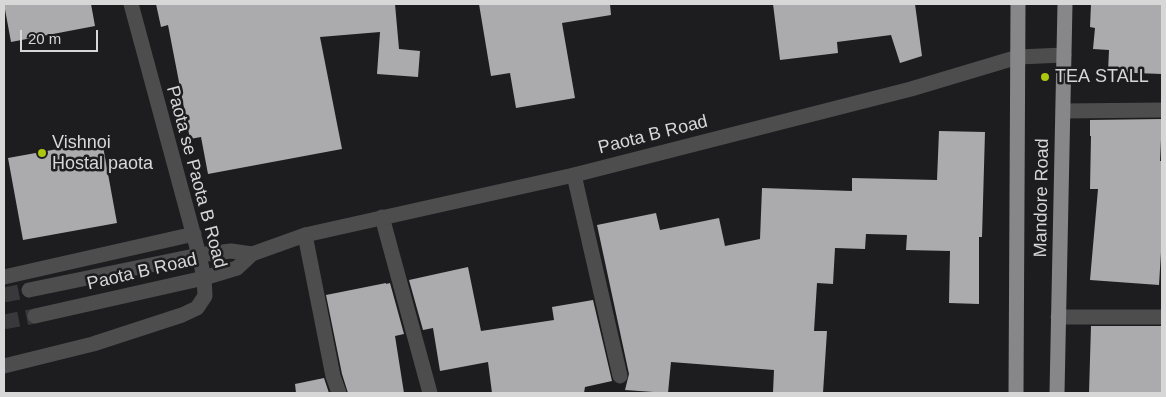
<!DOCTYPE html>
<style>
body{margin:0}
#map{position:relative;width:1166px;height:397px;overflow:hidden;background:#1d1c1e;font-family:Arial,sans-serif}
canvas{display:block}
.frame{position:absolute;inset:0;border:5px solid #d7d7d8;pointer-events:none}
.scale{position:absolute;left:20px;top:30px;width:78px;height:22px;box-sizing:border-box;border:2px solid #d7d7d8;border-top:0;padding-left:6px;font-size:15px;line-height:18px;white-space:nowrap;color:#d7d7d8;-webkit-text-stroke:4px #1d1c1e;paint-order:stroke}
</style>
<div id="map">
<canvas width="1166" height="397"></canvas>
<div class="frame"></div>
<div class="scale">20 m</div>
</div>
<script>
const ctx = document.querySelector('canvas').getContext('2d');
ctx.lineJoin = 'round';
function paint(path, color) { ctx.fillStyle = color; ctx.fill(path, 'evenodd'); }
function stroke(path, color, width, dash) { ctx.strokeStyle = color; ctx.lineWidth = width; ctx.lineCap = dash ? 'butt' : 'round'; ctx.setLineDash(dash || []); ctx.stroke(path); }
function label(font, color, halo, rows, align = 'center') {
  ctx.font = font + ' Arial,sans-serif'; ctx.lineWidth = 5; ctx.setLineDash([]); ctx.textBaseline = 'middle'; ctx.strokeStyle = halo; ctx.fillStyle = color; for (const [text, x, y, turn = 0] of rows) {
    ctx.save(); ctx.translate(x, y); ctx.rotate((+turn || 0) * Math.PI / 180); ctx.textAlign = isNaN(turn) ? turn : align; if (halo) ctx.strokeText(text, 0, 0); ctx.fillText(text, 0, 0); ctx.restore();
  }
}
const building = new Path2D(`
 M4,4H91L95,26L11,42Z
 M156,4H395L399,49L420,51L418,77L377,74L380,32L320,37L342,149L208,174L201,137L190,139L168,25L161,27Z
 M479,4H610L611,15L562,23L575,98L516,108L510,73L491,76Z
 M773,4H915L922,56L900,63L891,35L837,42L838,53L780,60Z
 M1091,4H1162V74L1108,72L1109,50L1093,49L1095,28L1090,27Z
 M1162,119L1160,161H1162V236L1159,285L1090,280L1098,189H1090L1091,136H1090V120Z
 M939,131L985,132L982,237H979V304L949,303L950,251L906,250L907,235L866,234L865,249L835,248L833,284L817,283L814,331H827L823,393L773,392L774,370L671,362L668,393L625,390L629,374L597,225L656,213L660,230L719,218L725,246L760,239L762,188L852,191V178L937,180Z
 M102,141L117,223L23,240L8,158Z
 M468,267L481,331L554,320L552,307L593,300L612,381L585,387L584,393H492L488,362L440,371L433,328L423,330L409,280Z
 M386,283V284L390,283L404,334L395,336L404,393H348L342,374L326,295Z
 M1091,326H1162V393H1089Z
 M324,378L329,393H296L295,384Z`);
const tertiaryTunnel = new Path2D(`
 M4,295L29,290
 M4,322L35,316`);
const minor = new Path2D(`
 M1063,111L1162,110
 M574,175L620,376
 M382,217L430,393
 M305,235L333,376L339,393
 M4,277L194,234
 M1058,317H1162
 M4,366L93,344L182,315L197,308L205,296L204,278L199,255L131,4`);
const tertiary = new Path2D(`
 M29,290L199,255L231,251L252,254
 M35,316L204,278L237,268L252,254L305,235L574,175L911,89L1018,57L1064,55`);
const trunk = new Path2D(`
 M1016,393L1018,4
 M1057,393L1065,4`);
const markers = [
 [1045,77,5,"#adc60e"],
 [42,153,5,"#adc60e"]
];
const poiNames = [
 ["TEA STALL",1055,77],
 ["Vishnoi",52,143],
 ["Hostal paota",52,164]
];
const streetNames = [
 ["Paota B Road",653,135,-14],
 ["Paota se Paota B Road",196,177,75],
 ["Mandore Road",1042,198,-89],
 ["Paota B Road",142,272,-13]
];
paint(building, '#abaaad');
stroke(tertiaryTunnel, '#39383a', 15, [15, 8]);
stroke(minor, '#4d4d4e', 15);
stroke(tertiary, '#4d4d4e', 15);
stroke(trunk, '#878689', 15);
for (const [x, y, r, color] of markers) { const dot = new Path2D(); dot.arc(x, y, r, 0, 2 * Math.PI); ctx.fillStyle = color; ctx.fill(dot); stroke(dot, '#1d1c1e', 2); }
label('18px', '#d7d7d8', '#1d1c1e', poiNames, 'left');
label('18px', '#d7d7d8', '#1d1c1e', streetNames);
</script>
